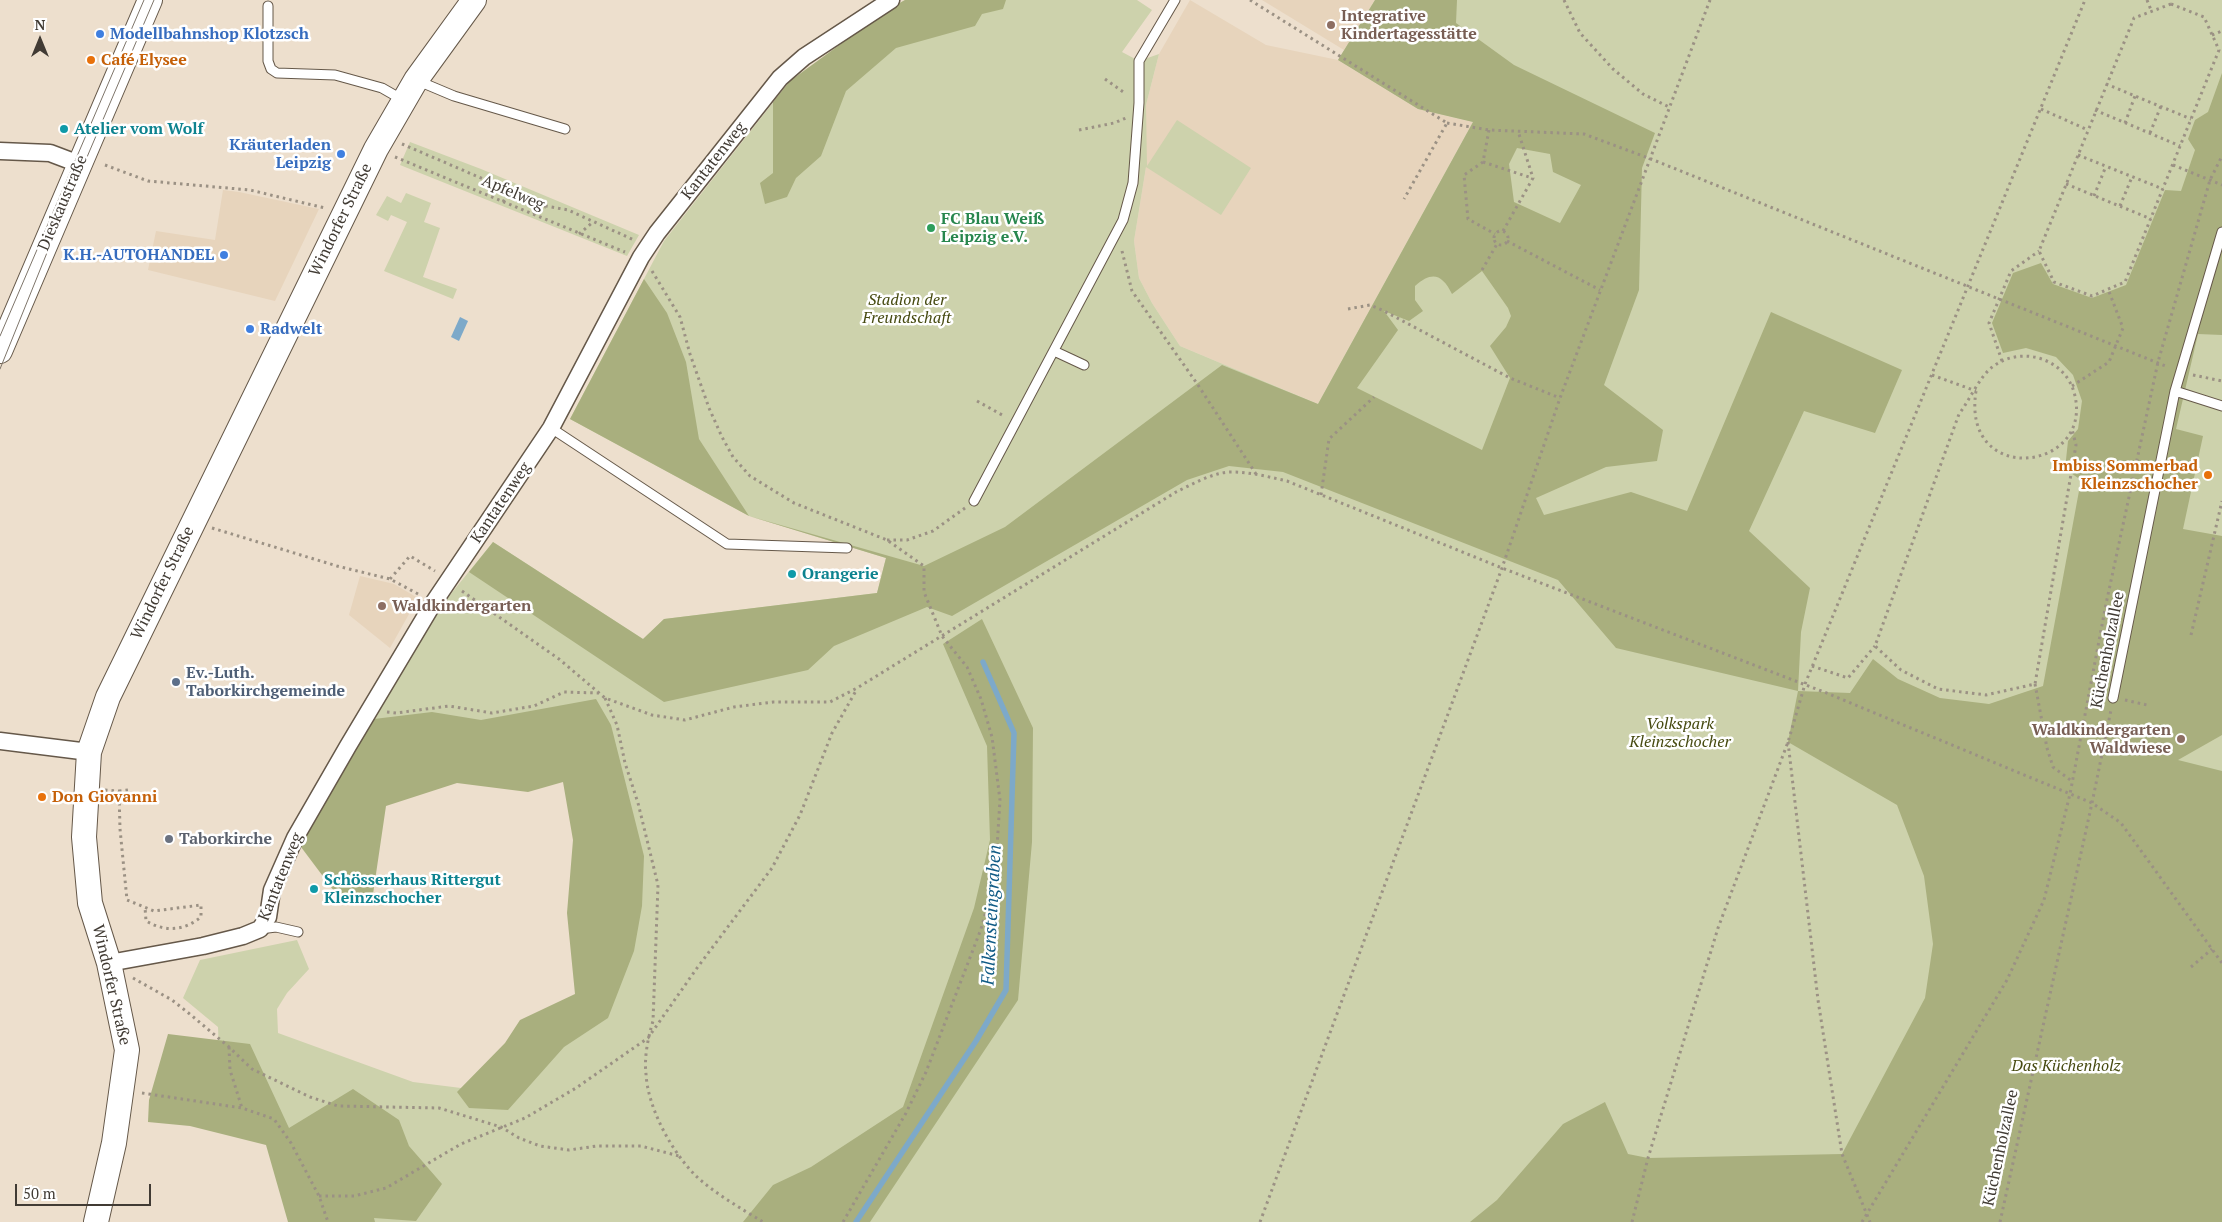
<!DOCTYPE html>
<meta charset="utf-8">
<style>
body{margin:0}
#map{position:relative;width:2222px;height:1222px;overflow:hidden;background:#eddfcd;font-family:"PT Serif",serif}
canvas{display:block}
.north{position:absolute;left:15px;top:15px;width:50px;height:50px;-webkit-text-stroke:4px #fff;paint-order:stroke;rotate:0deg;font-size:14px;font-weight:700;line-height:20px;text-align:center;color:#413b34}
.north::after{content:'';display:block;margin:auto;width:18px;height:22px;background:#413b34;clip-path:polygon(50% 0,100% 100%,50% 72%,0 100%)}
.scale{position:absolute;left:15px;top:1184px;width:136px;height:22px;box-sizing:border-box;border:2px solid #413b34;border-top:0;padding-left:6px;font-size:15px;line-height:18px;white-space:nowrap;color:#413b34;-webkit-text-stroke:4px #fff;paint-order:stroke}
</style>
<div id="map">
<canvas width="2222" height="1222"></canvas>
<div class="north">N</div>
<div class="scale">50 m</div>
</div>
<script>
const ctx = document.querySelector('canvas').getContext('2d');
ctx.lineJoin = 'round';
function paint(path, color) { ctx.fillStyle = color; ctx.fill(path, 'evenodd'); }
function stroke(path, color, width, dash) { ctx.strokeStyle = color; ctx.lineWidth = width; ctx.lineCap = dash ? 'butt' : 'round'; ctx.setLineDash(dash || []); ctx.stroke(path); }
function label(font, color, halo, rows, align = 'center') {
  ctx.font = font + ' "PT Serif",serif'; ctx.lineWidth = 5; ctx.setLineDash([]); ctx.textBaseline = 'middle'; ctx.strokeStyle = halo; ctx.fillStyle = color; for (const [text, x, y, turn = 0] of rows) {
    ctx.save(); ctx.translate(x, y); ctx.rotate((+turn || 0) * Math.PI / 180); ctx.textAlign = isNaN(turn) ? turn : align; if (halo) ctx.strokeText(text, 0, 0); ctx.fillText(text, 0, 0); ctx.restore();
  }
}
const built = new Path2D(`
 M1190,0L1266,45L1338,60L1418,109L1473,122L1318,404L1180,346L1152,303L1139,278L1134,241L1146,167V105L1159,54Z
 M1262,0H1375L1344,50Z
 M223,190L239,192L319,209L275,301L148,270L156,231L215,240Z
 M360,576L394,584L418,598L390,648L349,615Z`);
const green = new Path2D(`
 M905,0H1137L1152,10L1122,52L1139,61L1159,54L1146,105L1147,166L1177,120L1251,168L1221,215L1146,167L1134,241L1139,278L1152,303L1180,346L1318,404L1473,122L1418,109L1338,60L1375,0H2222V1222H312L219,1053L218,1027L183,998L200,960L297,940L309,969L287,993L277,1009L278,1033L413,1082L469,1089L580,1010L614,910L568,771L337,773L441,606L493,542L643,639L664,619L877,593L886,558L749,516L570,419L664,241L790,81L889,9Z
 M410,142L481,169L639,235L627,256L400,165Z
 M406,193L431,203L424,222L440,228L423,277L457,289L453,299L384,271L407,222L391,215L388,221L376,215L387,196L401,203Z`);
const forest = new Path2D(`
 M905,0H1006L1003,9L982,14L975,26L896,48L846,91L821,156L796,178L787,197L765,204L760,183L773,173V102L790,81L889,9Z
 M1375,0H1457L1456,23L1514,65L1655,133L1642,168L1639,290L1604,385L1663,430L1657,461L1606,467L1536,498L1544,515L1631,492L1687,511L1771,312L1902,370L1875,433L1804,411L1749,531L1810,588L1801,632L1798,691L1850,693L1873,659L1898,679L1940,698L1989,704L2043,686L2081,480L2065,469L2068,441L2078,429L2082,401L2073,375L2056,357L2026,348L2003,353L1992,323L2013,273L2041,263L2053,284L2092,298L2126,285L2165,190L2181,191L2195,150L2188,139L2195,120L2208,112L2222,73V335L2198,334L2176,429L2203,436L2183,529L2222,536V735L2178,760L2222,771V1222H1470L1497,1200L1563,1124L1605,1102L1628,1154L1648,1158L1842,1154L1925,998L1933,944L1924,876L1897,805L1788,742L1798,691L1616,648L1558,580L1283,472L1229,466L1187,480L952,616L927,607L834,646L808,670L664,702L469,572L493,542L643,639L664,619L877,593L886,558L749,516L570,419L644,279L667,313L686,362L699,439L749,516L924,566L1005,527L1222,365L1318,404L1473,122L1418,109L1338,60ZM1517,148L1550,154L1553,172L1581,185L1560,223L1514,202L1509,164ZM1482,271L1508,308L1511,316L1506,327L1490,346L1510,378L1482,450L1357,388L1398,330L1384,311L1409,321L1423,311L1415,300V286C1432,271 1442,274 1452,294Z
 M982,619L1033,728L1032,842L1018,1000L870,1222H743L773,1185L811,1167L903,1107L974,908L990,840L987,746L943,644Z
 M596,699L611,725L644,856L642,906L634,951L608,1018L564,1047L508,1110L469,1108L457,1092L505,1043L520,1020L575,994L567,913L573,840L563,782L528,792L457,783L386,806L372,901L343,903L301,847L332,781L374,719L432,712L481,720Z
 M168,1034L250,1044L289,1128L353,1089L399,1120L409,1146L442,1184L416,1221L374,1218L375,1222H288L266,1145L190,1126L148,1122L149,1100Z`);
const water = new Path2D(`
 M460,317L468,321L459,341L451,337Z`);
const stream = new Path2D(`
 M856,1222L976,1041L1006,990L1014,733L983,662`);
const path = new Path2D(`
 M1250,0L1447,123L1404,199
 M1564,0L1580,33L1613,69L1643,94L1671,108
 M2147,0L2151,10
 M2171,4L2204,17L2219,50L2125,282L2092,296L2054,282L2039,251L2134,18Z
 M2212,35L2222,31
 M1105,79L1126,94
 M2106,84L2191,119
 M2041,109L2088,130
 M2095,110L2180,146
 M1447,123L1489,130L1584,134L1651,159L2168,367
 M2125,123L2135,96
 M1079,130L1114,123L1126,118
 M1489,130L1483,162L1464,175L1468,219L1495,234
 M2150,133L2161,106
 M402,144L546,206L568,210L634,240
 M2078,155L2163,189
 M395,157L625,252
 M1483,162L1532,178
 M105,165L148,181L250,190L325,208
 M2173,165L2222,185
 M2066,184L2151,219
 M2094,196L2106,166
 M503,202L510,190
 M2120,206L2132,177
 M533,214L545,207
 M1494 238a7 7 0 1 1 14 0a7 7 0 1 1-14 0Z
 M1503,231L1533,178L1518,131
 M579,234L593,222
 M1507,241L1600,290
 M1122,251L1132,291L1198,385L1256,474
 M1482,270L1497,244
 M652,271L680,317L690,354L709,408L722,437L733,457L750,476L794,503L887,540L924,566V592L942,636L967,667L981,699L992,737L1000,800L995,879L981,929L926,1072L906,1113L843,1222
 M1348,309L1370,305L1384,311L1510,378L1560,398
 M2002,361L1989,323L2011,271L2039,251
 M1932,375L1976,391
 M2193,375L2222,381
 M2072,386L2109,362L2123,328L2108,289
 M1976,391C1961,487 2092,472 2075,396C2067,358 2020,344 1991,368C1979,378 1969,401 1959,414L1875,646L1901,670L1938,689L1986,695L2035,684L2076,445L2072,429
 M977,401L1004,416
 M1321,495L1329,439L1374,397
 M212,528L337,566L390,579L420,595
 M887,540H907L933,531L965,508
 M390,579L410,556L435,571
 M462,591L559,659L605,698L652,715L685,720L734,707L773,702H830L857,688L1176,492C1193,484 1213,472 1232,472C1251,472 1269,477 1287,481L1502,568L1824,692L2092,803L2121,823L2222,963
 M2191,635L2222,501
 M1812,666L1848,678L1875,646
 M2035,684L2047,748L2053,767L2073,782
 M605,698L617,725L625,763L638,803L658,885L653,1021C648,1038 644,1057 646,1074C648,1109 672,1152 696,1176C714,1193 742,1209 763,1222
 M2125,700L2147,705
 M387,712L396,713L449,706L492,713L534,706L564,692L599,693
 M1788,742L1818,1000L1842,1154L1870,1222
 M105,790L119,791L120,829L127,900L154,911L201,905V917C184,931 165,932 146,921L145,907
 M119,791L128,790
 M2191,967L2212,949
 M133,978L172,1000L191,1015L229,1047L252,1069L310,1097L338,1106L439,1108L501,1127L519,1138L540,1146L569,1150L597,1146H641L679,1156
 M229,1047L230,1070L242,1108
 M142,1093L242,1108L274,1119L291,1143L319,1196L328,1222
 M319,1196H354L386,1188L461,1144L525,1118L576,1088L648,1038L697,968L772,868L800,815L832,733L857,689
 M1260,1222L1502,568L1560,398L1710,0
 M1632,1222L1648,1158L1718,928L1788,742L1805,684L2085,0
 M1862,1222L2007,980L2044,900L2070,794L2106,604L2158,362L2210,180L2222,156
 M2000,1222L2092,803L2111,710`);
const lane = new Path2D(`
 M268,6V61L271,69L277,73L335,75L382,88L403,100
 M416,80L454,96L565,129
 M1054,351L1084,365
 M2175,391L2222,406
 M551,428L727,544L847,548
 M974,501L1123,220L1133,183L1139,103V61L1175,0
 M2113,698L2175,391L2222,232
 M260,929L276,927L298,932`);
const street = new Path2D(`
 M0,151L50,153L79,164
 M0,741L89,752
 M109,963L203,946L243,936L260,929L268,917L272,890L295,838L348,746L434,602L551,428L641,257L657,233L780,78L804,57L891,0`);
const secondary = new Path2D(`
 M0,351L150,0
 M96,1222L114,1143L127,1050L109,963L90,903L84,837L89,752L108,697L376,149L416,80L474,0`);
const tram = new Path2D(`
 M0,336L144,0
 M0,369L61,218L154,0`);
const markers = [
 [1331,25,5,"#8d6e63"],
 [100,34,5,"#3f7fe0"],
 [91,60,5,"#e8710a"],
 [64,129,5,"#0f9aa8"],
 [341,154,5,"#3f7fe0"],
 [931,228,5,"#2e9e5b"],
 [224,255,5,"#3f7fe0"],
 [250,329,5,"#3f7fe0"],
 [2208,475,5,"#e8710a"],
 [792,574,5,"#0f9aa8"],
 [382,606,5,"#8d6e63"],
 [176,682,5,"#5c6f8a"],
 [2181,739,5,"#8d6e63"],
 [42,797,5,"#e8710a"],
 [169,839,5,"#6b7280"],
 [314,889,5,"#0f9aa8"]
];
const educationNames = [
 ["Integrative",1341,16],
 ["Kindertagesstätte",1341,34],
 ["Waldkindergarten",392,606],
 ["Waldkindergarten",2171,730,"right"],
 ["Waldwiese",2171,748,"right"]
];
const shopNames = [
 ["Modellbahnshop Klotzsch",110,34],
 ["Kräuterladen",331,145,"right"],
 ["Leipzig",331,163,"right"],
 ["K.H.-AUTOHANDEL",214,255,"right"],
 ["Radwelt",260,329]
];
const foodNames = [
 ["Café Elysee",101,60],
 ["Imbiss Sommerbad",2198,466,"right"],
 ["Kleinzschocher",2198,484,"right"],
 ["Don Giovanni",52,797]
];
const cultureNames = [
 ["Atelier vom Wolf",74,129],
 ["Orangerie",802,574],
 ["Schösserhaus Rittergut",324,880],
 ["Kleinzschocher",324,898]
];
const streetNames = [
 ["Kantatenweg",714,161,-52],
 ["Apfelweg",513,193,23],
 ["Dieskaustraße",63,203,-67],
 ["Windorfer Straße",341,220,-64],
 ["Kantatenweg",501,503,-56],
 ["Windorfer Straße",163,583,-64],
 ["Küchenholzallee",2108,650,-79],
 ["Kantatenweg",281,877,-68],
 ["Windorfer Straße",111,985,77],
 ["Küchenholzallee",2001,1148,-78]
];
const leisureNames = [
 ["FC Blau Weiß",941,219],
 ["Leipzig e.V.",941,237]
];
const parkNames = [
 ["Stadion der",907,300],
 ["Freundschaft",907,318],
 ["Volkspark",1680,724],
 ["Kleinzschocher",1680,742],
 ["Das Küchenholz",2066,1066]
];
const serviceNames = [
 ["Ev.-Luth.",186,673],
 ["Taborkirchgemeinde",186,691]
];
const worshipNames = [
 ["Taborkirche",179,839]
];
const waterNames = [
 ["Falkensteingraben",992,915,-87]
];
paint(built, '#e7d4bc');
paint(green, '#cdd2ac');
paint(forest, '#a9af7e');
paint(water, '#7da9c9');
stroke(stream, '#7da9c9', 5.5);
stroke(lane, '#655849', 11);
stroke(street, '#655849', 19);
stroke(secondary, '#655849', 26);
stroke(path, '#9b9184', 3, [2.5, 4]);
stroke(lane, '#fff', 9);
stroke(street, '#fff', 16);
stroke(secondary, '#fff', 24);
stroke(tram, '#7e756a', 1);
for (const [x, y, r, color] of markers) { const dot = new Path2D(); dot.arc(x, y, r, 0, 2 * Math.PI); ctx.fillStyle = color; ctx.fill(dot); stroke(dot, '#fff', 2); }
label('bold 16px', '#785e54', '#fff', educationNames, 'left');
label('bold 16px', '#366cbe', '#fff', shopNames, 'left');
label('bold 16px', '#c56008', '#fff', foodNames, 'left');
label('bold 16px', '#0d838f', '#fff', cultureNames, 'left');
label('16px', '#413b34', '#fff', streetNames);
label('bold 16px', '#27864d', '#fff', leisureNames, 'left');
label('italic 16px', '#464a10', '#fff', parkNames);
label('bold 16px', '#4e5e75', '#fff', serviceNames, 'left');
label('bold 16px', '#5b616d', '#fff', worshipNames, 'left');
label('italic 18px', '#105b85', '#fff', waterNames);
</script>
